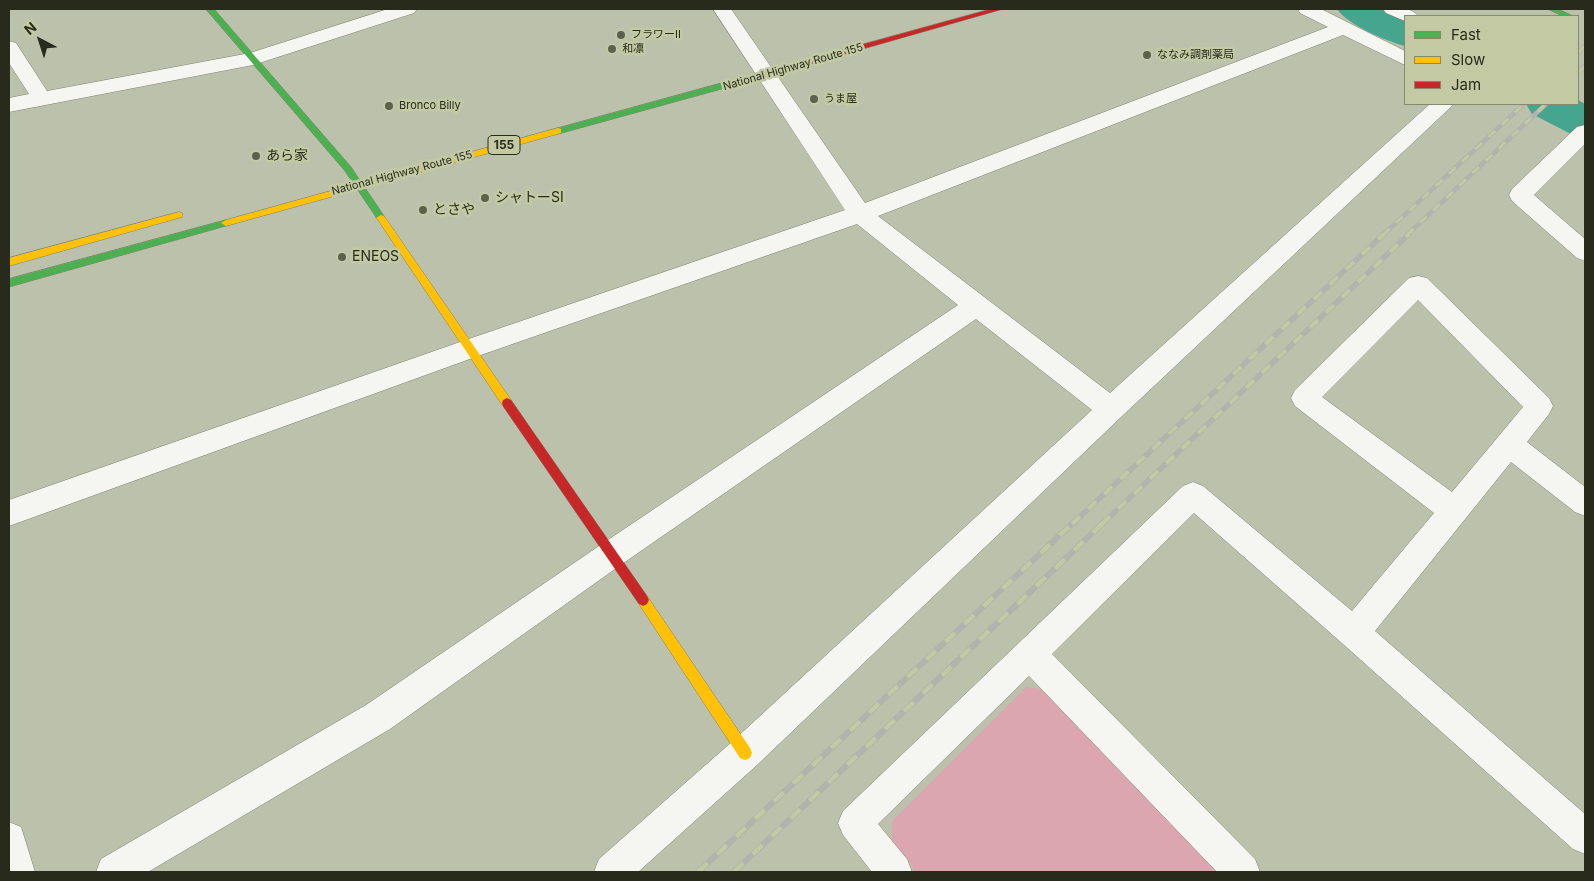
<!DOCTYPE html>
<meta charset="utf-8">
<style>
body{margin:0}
#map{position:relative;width:1594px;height:881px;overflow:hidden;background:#bcc1ab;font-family:Inter,sans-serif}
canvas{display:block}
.frame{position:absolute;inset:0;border:10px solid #282b1c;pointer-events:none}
.legend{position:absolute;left:1404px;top:15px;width:175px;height:90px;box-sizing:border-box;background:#c2c9a3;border:1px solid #848a6d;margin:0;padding:6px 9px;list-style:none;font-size:15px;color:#282b1c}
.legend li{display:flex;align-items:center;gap:10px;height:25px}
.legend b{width:25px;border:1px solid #848a6d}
.north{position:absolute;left:15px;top:15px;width:50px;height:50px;-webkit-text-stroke:4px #c2c9a3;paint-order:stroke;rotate:320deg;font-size:14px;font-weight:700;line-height:20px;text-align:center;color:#282b1c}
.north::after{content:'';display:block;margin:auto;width:18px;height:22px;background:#282b1c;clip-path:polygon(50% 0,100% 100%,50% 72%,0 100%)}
</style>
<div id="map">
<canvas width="1594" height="881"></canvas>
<div class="frame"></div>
<ul class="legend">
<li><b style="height:6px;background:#4caf50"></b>Fast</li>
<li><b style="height:6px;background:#ffc107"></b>Slow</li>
<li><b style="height:6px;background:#c62828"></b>Jam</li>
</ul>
<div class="north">N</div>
</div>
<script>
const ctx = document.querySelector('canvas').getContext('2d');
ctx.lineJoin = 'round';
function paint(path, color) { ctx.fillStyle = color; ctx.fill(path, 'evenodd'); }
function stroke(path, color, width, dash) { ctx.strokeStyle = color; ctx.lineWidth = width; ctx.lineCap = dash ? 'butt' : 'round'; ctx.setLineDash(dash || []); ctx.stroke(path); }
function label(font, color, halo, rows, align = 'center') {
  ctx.font = font + ' Inter,"Noto Sans JP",sans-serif'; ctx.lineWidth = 5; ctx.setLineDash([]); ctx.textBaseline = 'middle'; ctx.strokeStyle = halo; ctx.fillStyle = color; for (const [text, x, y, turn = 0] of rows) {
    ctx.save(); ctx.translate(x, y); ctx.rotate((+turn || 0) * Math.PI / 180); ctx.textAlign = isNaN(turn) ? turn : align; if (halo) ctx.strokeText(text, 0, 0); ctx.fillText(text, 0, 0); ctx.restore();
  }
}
const green = new Path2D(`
 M1026,687L1042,689L1218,872H914L912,866L892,841V821Z`);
const river = new Path2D(`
 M1337,9H1388L1405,17V46C1386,41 1348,25 1337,9Z
 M1578,100L1585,104V137L1569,133L1532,114L1526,104H1578Z`);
const street = new Path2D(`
 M388,9H417L414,13L253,65L9,112V98L29,94L9,63V41L16,43L47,91L250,53Z
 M713,9H731L865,203L1328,27L1300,13L1298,9H1321L1405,51V65L1343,35L878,216L1110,393L1430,104H1454L1121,417L757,765L638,872H594L599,859L733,741L1092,410L976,319L622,564L390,729L148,872H96L101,859L366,705L602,544L958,305L857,224L478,356L9,526V500L460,342L845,210Z
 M1383,9C1395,8 1411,6 1418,16H1405V21L1386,13Z
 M1585,125V144L1534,195L1585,239V261L1577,258L1512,201L1509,195L1512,189L1577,127Z
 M1418,276L1427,278L1549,398L1553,406L1549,414L1527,442L1585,487V516L1575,512L1511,462L1375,631L1585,814V854L1573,849L1343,644L1194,513L1052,654L1255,859L1260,872H1217L1029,676L878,824L907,859L912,872H872L843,835L838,823L843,811L1183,486L1193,482L1203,486L1352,611L1434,513L1295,406L1291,398L1295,390L1409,278ZM1418,300L1523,407L1452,492L1322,397Z
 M9,822L21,827L35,872H9Z`);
const fast = new Path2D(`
 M206,9H214L351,167L384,216V220H378L345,171Z
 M1548,9H1558L1573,16H1563Z
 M751,75L754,76V80L558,134L554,131L555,129Z
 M226,220L229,221V225L9,287V279Z`);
const slow = new Path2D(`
 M558,128L561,129V133L226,226L221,223L226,220Z
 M179,212L182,213V217L9,266V258Z
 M381,215L384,216L511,400L512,403L511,406H503L378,220L376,218Z
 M643,594L647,596L750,748L752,753L750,758L745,760L740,758L639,604L637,600L639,596Z`);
const jam = new Path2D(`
 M991,9H1003L754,80H748L747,78L748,76Z
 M507,398L511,400L647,596L649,600L647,604L643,606L639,604L503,406L502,403L503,400Z`);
const railFar2 = new Path2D(`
 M1578,53L1585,46
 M1578,73L1585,66
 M1383,235L1524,104
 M1407,235L1546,104`);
const railFar1 = new Path2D(`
 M1072,524L1384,234
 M1102,524L1409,234`);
const rail = new Path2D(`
 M698,872L1073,523
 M734,872L1103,523`);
const markers = [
 [621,35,5,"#5c604e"],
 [612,49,5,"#5c604e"],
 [1147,55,5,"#5c604e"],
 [814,99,5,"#5c604e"],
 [389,106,5,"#5c604e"],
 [256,156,5,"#5c604e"],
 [485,198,5,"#5c604e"],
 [423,210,5,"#5c604e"],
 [342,257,5,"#5c604e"]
];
const farPoinames = [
 ["フラワーII",631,35],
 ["和凛",622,49],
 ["ななみ調剤薬局",1157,55],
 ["うま屋",824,99],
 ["Bronco Billy",399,106]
];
const farStreetnames = [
 ["National Highway Route 155",793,67,-16],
 ["National Highway Route 155",402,173,-15]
];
const shields = [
 [504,145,32]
];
const shieldNames = [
 ["155",504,145]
];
const poiNames = [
 ["あら家",266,156],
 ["シャトーSI",495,198],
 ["とさや",433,210],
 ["ENEOS",352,257]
];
paint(green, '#dba6b0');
paint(river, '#46a58f');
stroke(street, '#7e8171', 1);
stroke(fast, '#7e8171', 1);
stroke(slow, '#7e8171', 1);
stroke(jam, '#7e8171', 1);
paint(street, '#f5f6f2');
paint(fast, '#4caf50');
paint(slow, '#ffc107');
paint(jam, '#c62828');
stroke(railFar2, '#b1b3ad', 4.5);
stroke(railFar1, '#b1b3ad', 5.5);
stroke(rail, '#b1b3ad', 6);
stroke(railFar2, '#c2c9a3', 3, [9]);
stroke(railFar1, '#c2c9a3', 4, [11]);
stroke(rail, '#c2c9a3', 4.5, [13]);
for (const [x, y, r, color] of markers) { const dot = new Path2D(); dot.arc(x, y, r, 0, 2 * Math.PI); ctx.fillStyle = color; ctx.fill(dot); stroke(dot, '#c2c9a3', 2); }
label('11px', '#282b1c', '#c2c9a3', farPoinames, 'left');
label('11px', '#282b1c', '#c2c9a3', farStreetnames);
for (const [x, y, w] of shields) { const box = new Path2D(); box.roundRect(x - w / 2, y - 9.5, w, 19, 4); ctx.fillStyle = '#c2c9a3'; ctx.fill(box); stroke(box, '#282b1c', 1); }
label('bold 12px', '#282b1c', null, shieldNames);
label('14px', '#282b1c', '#c2c9a3', poiNames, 'left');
</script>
